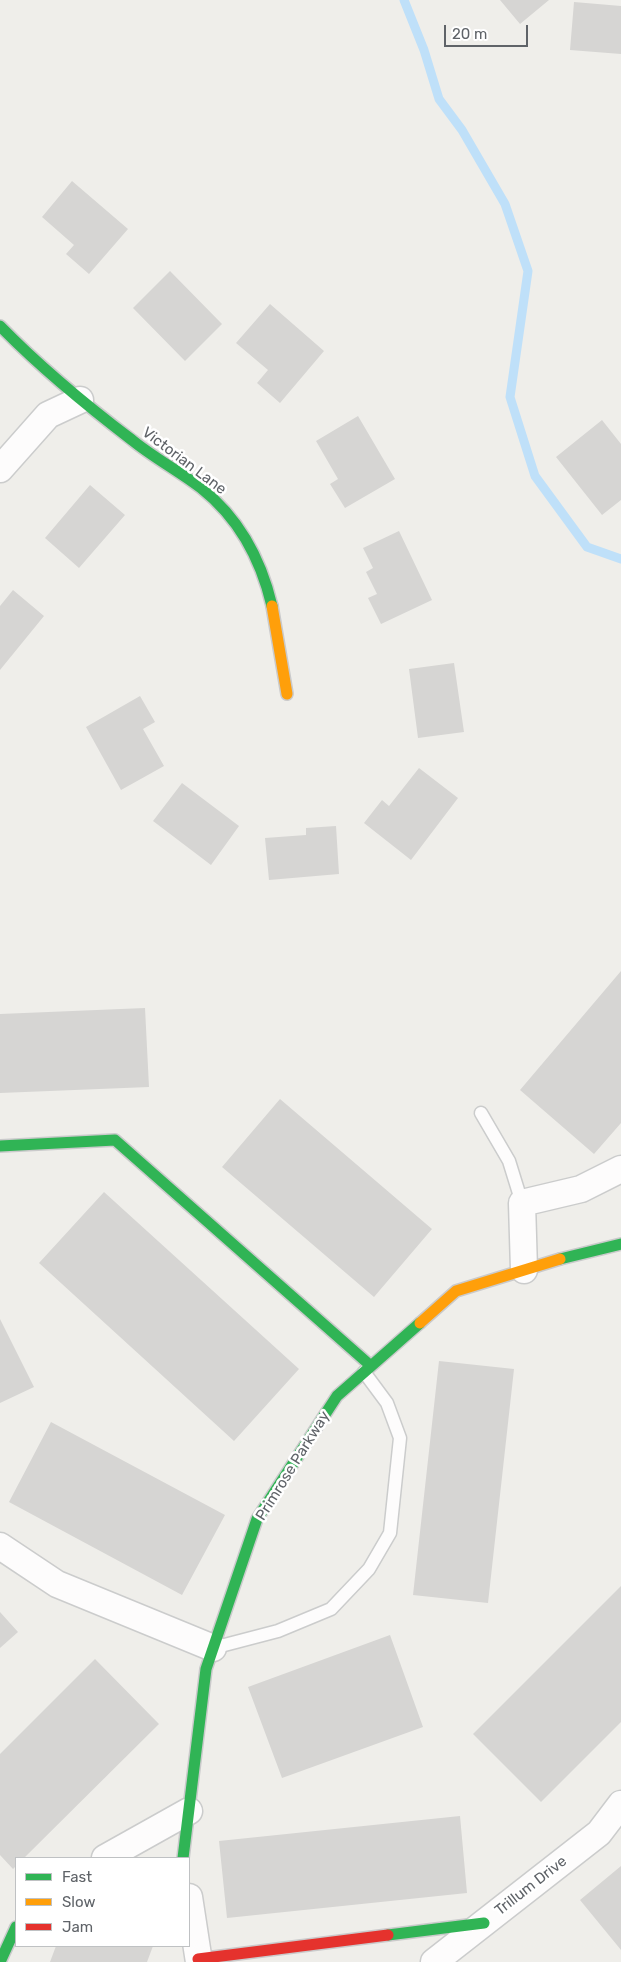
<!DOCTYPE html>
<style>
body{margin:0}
#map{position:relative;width:621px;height:1962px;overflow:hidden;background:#efeeea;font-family:Rubik,sans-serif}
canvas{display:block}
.legend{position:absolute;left:15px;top:1857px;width:175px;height:90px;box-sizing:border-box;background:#fff;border:1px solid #bfc1c3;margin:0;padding:6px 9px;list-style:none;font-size:15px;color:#5f6368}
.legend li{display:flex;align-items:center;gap:10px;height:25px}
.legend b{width:25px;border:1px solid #bfc1c3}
.scale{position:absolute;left:444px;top:25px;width:84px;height:22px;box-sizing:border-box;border:2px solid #5f6368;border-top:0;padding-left:6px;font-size:15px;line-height:18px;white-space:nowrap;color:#5f6368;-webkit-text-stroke:4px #fff;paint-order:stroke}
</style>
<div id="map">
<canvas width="621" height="1962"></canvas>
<ul class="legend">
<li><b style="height:6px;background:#30b455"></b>Fast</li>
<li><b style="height:6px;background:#ff9f0a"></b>Slow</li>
<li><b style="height:6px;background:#e5322d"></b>Jam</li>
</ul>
<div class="scale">20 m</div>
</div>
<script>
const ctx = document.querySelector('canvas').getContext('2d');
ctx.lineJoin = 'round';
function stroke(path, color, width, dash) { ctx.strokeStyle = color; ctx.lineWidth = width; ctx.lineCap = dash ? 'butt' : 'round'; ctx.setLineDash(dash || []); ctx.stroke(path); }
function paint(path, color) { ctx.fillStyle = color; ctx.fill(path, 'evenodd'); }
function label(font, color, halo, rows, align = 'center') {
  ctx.font = font + ' Rubik,sans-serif'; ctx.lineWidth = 5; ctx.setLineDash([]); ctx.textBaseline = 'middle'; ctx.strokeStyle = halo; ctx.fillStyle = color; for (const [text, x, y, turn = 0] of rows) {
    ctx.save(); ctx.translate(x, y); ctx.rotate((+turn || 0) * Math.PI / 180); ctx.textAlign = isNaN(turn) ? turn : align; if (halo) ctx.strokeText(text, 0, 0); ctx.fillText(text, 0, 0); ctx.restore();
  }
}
const stream = new Path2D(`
 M404,0L424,50L439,99L462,130L505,204L528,271L510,397L535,476L587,547L621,559`);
const building = new Path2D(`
 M500,0H549L520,24Z
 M574,2L621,6V54L570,50Z
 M72,181L128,229L89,274L66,254L74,245L42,217Z
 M170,271L222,324L185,361L133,308Z
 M270,304L324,351L280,403L257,383L268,370L236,343Z
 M358,416L395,479L345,508L330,484L338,479L316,441Z
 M602,420L621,444V500L602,515L556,457Z
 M90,485L125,515L79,568L45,538Z
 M399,531L432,600L381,624L368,598L377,594L366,572L373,568L363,548Z
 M13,590L44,616L0,670V606Z
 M454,663L464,732L418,738L409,669Z
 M140,696L155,722L143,729L164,766L121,790L86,727Z
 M419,768L458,798L411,860L364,823L382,800L389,806Z
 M182,783L239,826L211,865L153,821Z
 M336,826L339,874L269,880L265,838L306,835V828Z
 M621,971V1123L594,1154L520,1090Z
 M145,1008L149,1087L0,1093V1014Z
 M280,1099L432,1229L374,1297L222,1167Z
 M104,1192L299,1369L234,1441L39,1263Z
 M0,1319L34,1387L0,1403Z
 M439,1361L514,1369L488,1603L413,1595Z
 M51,1422L225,1515L182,1595L9,1502Z
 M621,1586V1722L541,1802L473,1734Z
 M0,1612L18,1632L0,1648Z
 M390,1635L423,1727L282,1778L248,1687Z
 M95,1659L159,1724L24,1858H16V1866L13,1869L0,1855V1754Z
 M460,1816L467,1893L227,1918L219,1841Z
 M621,1866V1950L580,1900Z
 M56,1946H153L147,1962H50Z`);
const lane = new Path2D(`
 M481,1113L509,1161L522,1203
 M213,1648L278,1631L331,1609L369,1569L390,1533L400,1438L387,1403L364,1372`);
const street = new Path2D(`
 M0,469L48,415L80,400
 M524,1270L522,1203L581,1189L621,1169
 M0,1546L57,1584L213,1648
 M105,1858L189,1811
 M189,1897L199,1962
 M434,1962L599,1833L621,1804`);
const fast = new Path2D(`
 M0,326C41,368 86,405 132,440C154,458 179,471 201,488C240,519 261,559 272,606
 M0,1146L115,1140L371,1366
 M560,1259L621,1244
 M183,1858L206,1669L257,1519L337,1396L420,1323
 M388,1935L484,1923
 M0,1962L16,1927`);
const slow = new Path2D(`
 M272,606L287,694
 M420,1323L456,1291L560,1259`);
const jam = new Path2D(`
 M198,1959L388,1935`);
const streetNames = [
 ["Victorian Lane",184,461,37],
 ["Primrose Parkway",293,1466,-58],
 ["Trillum Drive",531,1886,-38]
];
stroke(stream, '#bfe0f9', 9);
paint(building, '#d6d5d3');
stroke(lane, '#cbcccc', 15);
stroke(street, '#cbcccc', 29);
stroke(fast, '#cacacb', 14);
stroke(slow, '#cacacb', 14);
stroke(jam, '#cacacb', 14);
stroke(lane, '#fdfcfc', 12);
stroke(street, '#fdfcfc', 26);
stroke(fast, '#30b455', 11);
stroke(slow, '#ff9f0a', 11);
stroke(jam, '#e5322d', 11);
label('15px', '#5f6368', '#fff', streetNames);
</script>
